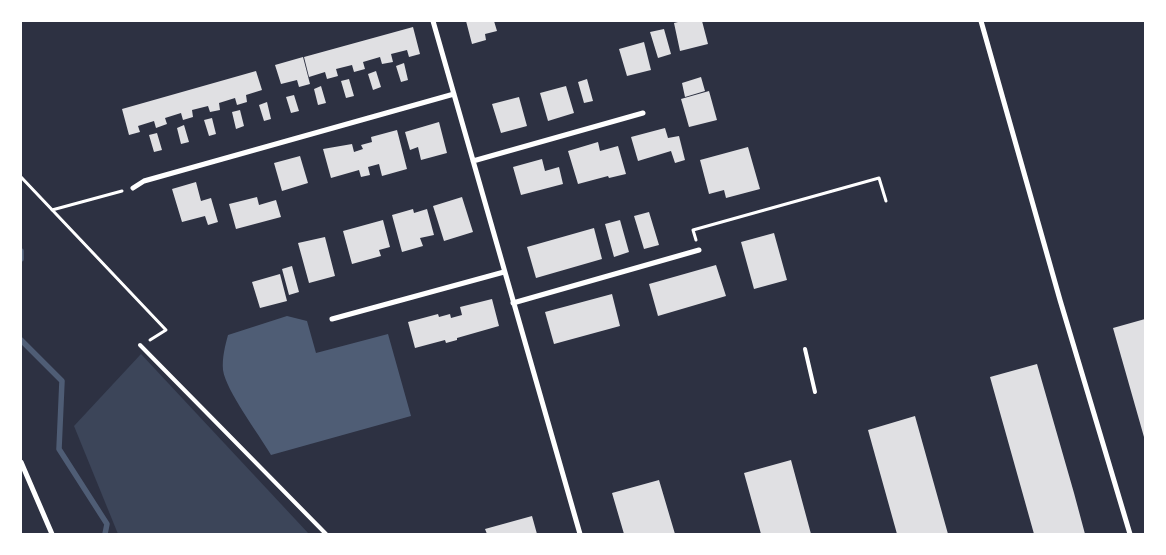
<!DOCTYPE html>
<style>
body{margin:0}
#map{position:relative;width:1166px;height:555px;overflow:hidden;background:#2d3142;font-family:Inter,sans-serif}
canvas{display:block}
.frame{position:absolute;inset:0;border:22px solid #fff;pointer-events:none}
</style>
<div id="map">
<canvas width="1166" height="555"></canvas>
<div class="frame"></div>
</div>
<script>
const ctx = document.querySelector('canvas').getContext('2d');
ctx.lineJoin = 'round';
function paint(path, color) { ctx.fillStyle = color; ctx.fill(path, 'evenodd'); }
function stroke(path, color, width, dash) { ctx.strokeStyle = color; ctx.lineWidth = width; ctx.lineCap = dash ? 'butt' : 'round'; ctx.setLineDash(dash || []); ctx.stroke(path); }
const green = new Path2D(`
 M141,354L309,534H118L74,426Z`);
const water = new Path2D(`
 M287,316L307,321L316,353L388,334L411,416L271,455C259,434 226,391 223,370C222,358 225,346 228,335Z`);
const stream = new Path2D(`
 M21,251V259
 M21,340L62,381L59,449L107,524L105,534`);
const building = new Path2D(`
 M466,21H494L497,31L485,34L486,40L472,44Z
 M682,21H702L708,44L680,51L674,23Z
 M413,27L420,54L409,57L407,50L391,54L393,62L382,64L380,57L363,62L365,69L354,72L352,65L336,69L338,76L327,79L325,72L309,77L304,57Z
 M664,29L671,54L658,58L650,32Z
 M644,42L651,70L627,76L619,49Z
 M303,57L310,84L299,87L297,80L281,84L275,65Z
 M404,63L408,80L401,82L396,66Z
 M256,71L262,90L246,95L247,102L237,105L235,98L219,103L220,110L210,112L208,106L192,110L193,117L183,120L181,113L165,118L167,124L156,128L154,121L138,126L140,132L129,135L122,109Z
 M376,71L381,87L373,90L368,74Z
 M701,77L705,91L685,97L682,83Z
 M349,79L354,96L346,98L341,81Z
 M587,79L593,101L584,103L578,82Z
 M321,86L326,103L318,105L314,89Z
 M566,86L574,113L548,121L540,93Z
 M709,91L717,120L689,127L681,99Z
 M294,95L299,111L291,113L286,97Z
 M519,97L527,126L501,133L492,104Z
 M267,102L271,119L264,121L259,105Z
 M240,110L244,126L236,129L232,112Z
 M212,118L216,134L209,136L204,120Z
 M439,122L447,153L421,160L418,147L410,150L405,132Z
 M184,125L189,142L181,144L177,128Z
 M665,128L668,138L679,136L685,160L675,163L671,151L638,161L631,137Z
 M397,130L407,169L382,176L379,164L368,167L370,175L361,177L359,170L331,178L323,149L352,144L354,152L363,149L361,145L372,142L371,137Z
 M157,133L162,150L154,152L149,135Z
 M598,142L600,151L618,146L626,174L609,178L608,176L578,184L568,151Z
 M748,147L760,189L726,198L724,190L709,194L700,160Z
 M300,156L308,183L282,191L274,163Z
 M542,159L545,171L559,167L563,184L521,195L513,167Z
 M196,182L201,201L211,198L218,222L208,225L205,216L182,222L172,189Z
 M257,197L259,205L276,200L281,217L236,229L229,204Z
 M462,197L473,232L444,241L433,206Z
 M413,209L414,213L427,209L434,235L420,238L423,246L402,252L392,215Z
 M649,212L659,245L644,249L634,216Z
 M383,220L390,247L379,250L381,256L352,264L343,231Z
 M620,220L629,252L614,257L605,224Z
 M594,228L602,259L536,278L527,247Z
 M774,233L787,280L754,289L741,242Z
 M325,237L335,276L309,283L298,243Z
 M716,265L726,296L658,316L649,284Z
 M292,266L299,292L289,295L282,269Z
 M280,274L287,301L260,308L252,282Z
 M612,294L620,326L554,344L545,312Z
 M492,299L499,326L457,338V340L446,343L445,340L415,348L408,322L438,314L439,317L450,314L451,318L462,315L460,307Z
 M1145,319V437H1144L1113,328Z
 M1037,364L1074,493L1085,534H1034L990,377Z
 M915,416L948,534H897L868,430Z
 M791,460L811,534H761L744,473Z
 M659,480L675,534H624L612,493Z
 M532,516L537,534H487L485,529Z`);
const path = new Path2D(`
 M21,177L166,330L150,340
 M52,210L122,191
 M696,240L693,230L879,178L886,201`);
const service = new Path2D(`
 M140,345L326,534
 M805,349L815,392`);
const minor = new Path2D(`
 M433,21L580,534
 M981,21L1060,300L1130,534
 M473,161L643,113
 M133,188L144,181L454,94
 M513,303L699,250
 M332,319L504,272
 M21,462L52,534`);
paint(green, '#3c4559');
paint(water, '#4f5d75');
stroke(stream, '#4f5d75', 5.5);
paint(building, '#e0e0e3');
stroke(path, '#fff', 3);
stroke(service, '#fff', 4);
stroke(minor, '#fff', 5);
</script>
